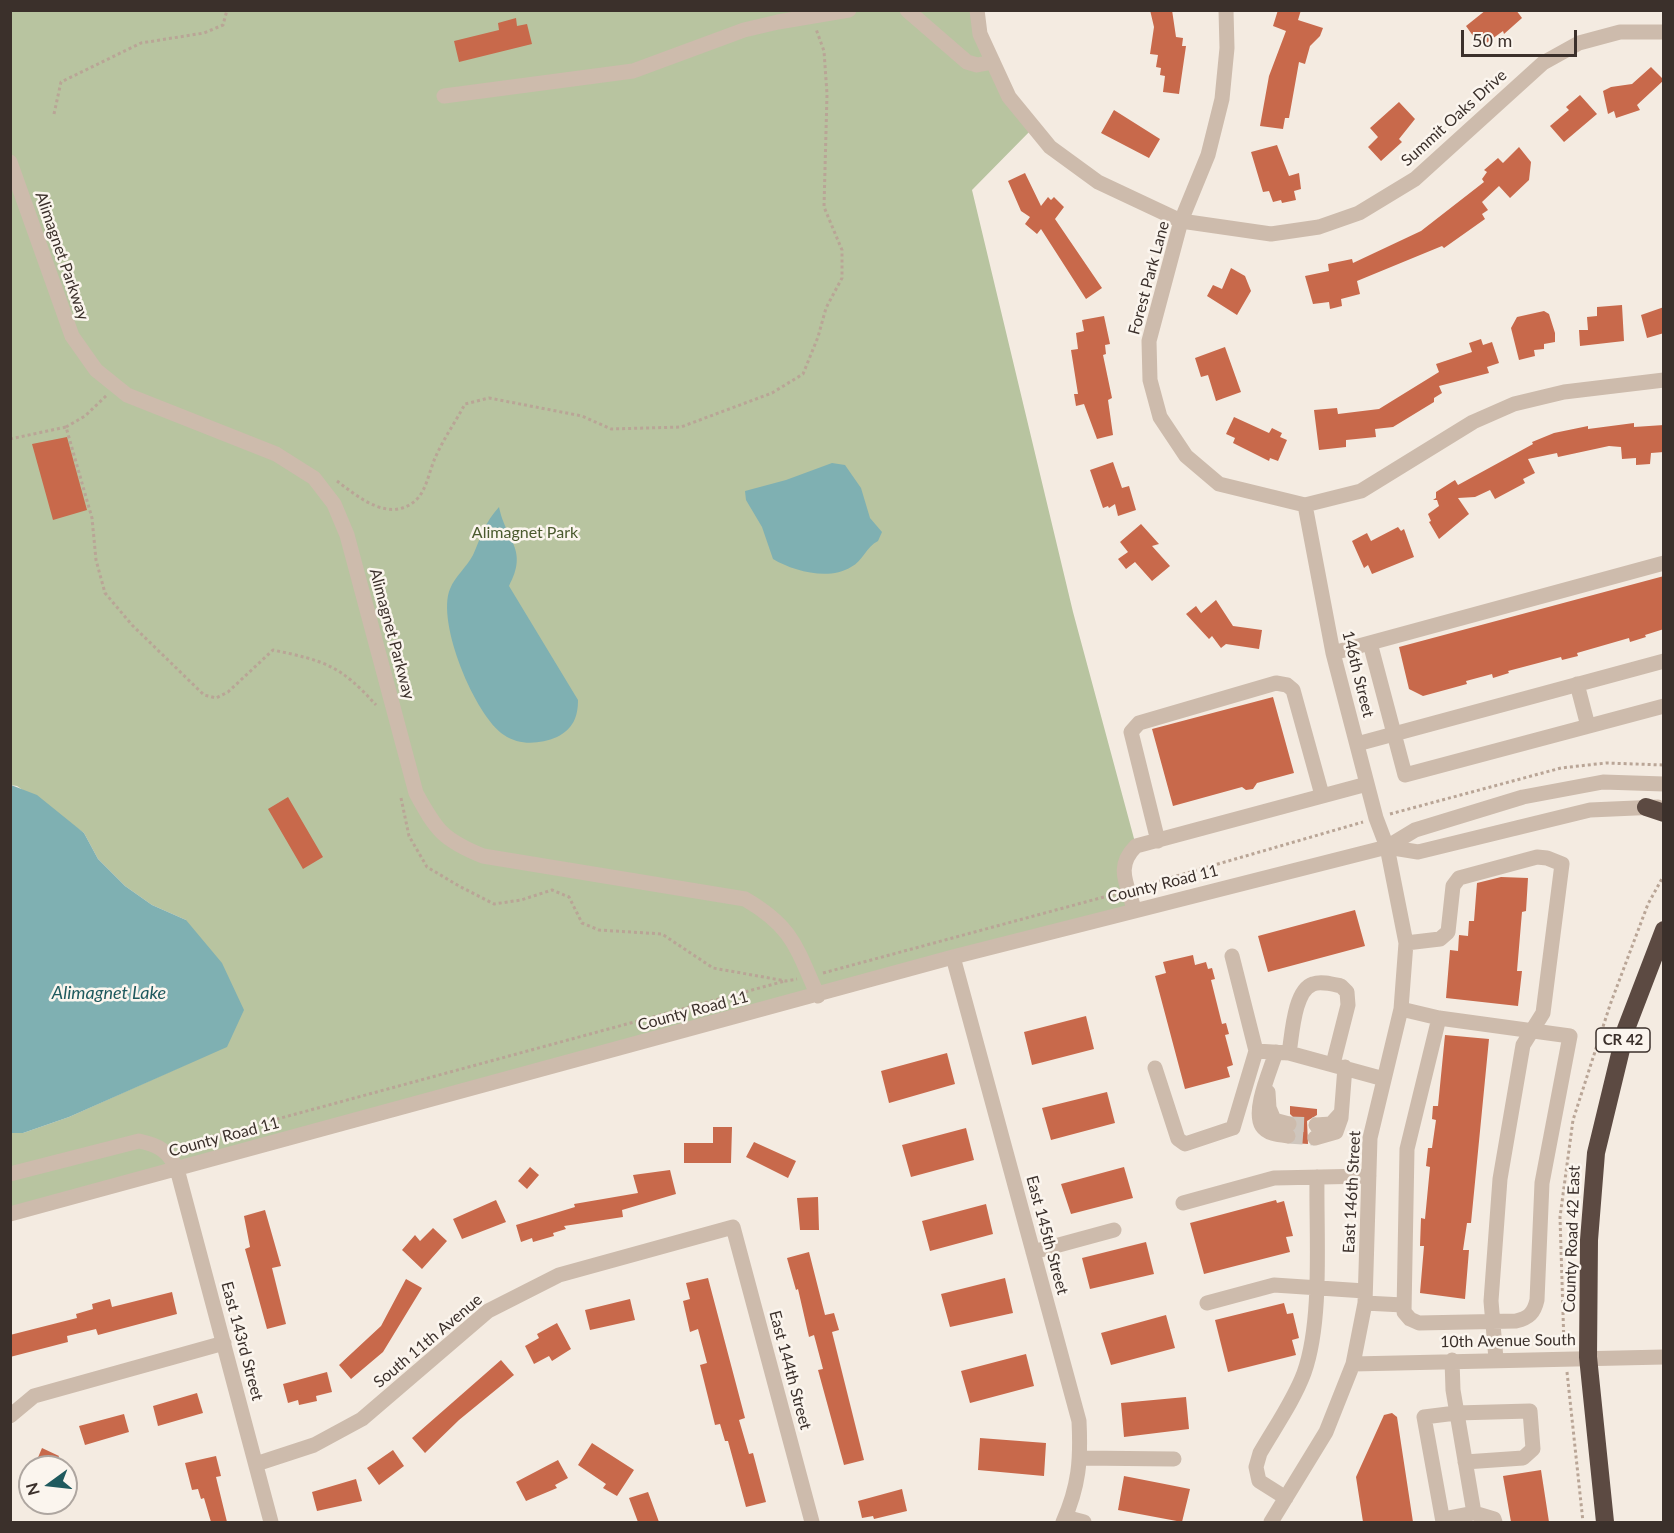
<!DOCTYPE html>
<style>
body{margin:0}
#map{position:relative;width:1674px;height:1533px;overflow:hidden;background:#f4ebe1;font-family:Lato,sans-serif}
canvas{display:block}
.frame{position:absolute;inset:0;border:12px solid #3b302b;pointer-events:none}
.north{position:absolute;left:18px;top:1455px;width:60px;height:60px;box-sizing:border-box;background:#fbf5ee;border:2px solid #aea6a0;border-radius:50%;rotate:255deg;font-size:16px;font-weight:700;line-height:24px;text-align:center;color:#3b302b}
.north::after{content:'';display:block;margin:auto;width:21px;height:27px;background:#1f5a5e;clip-path:polygon(50% 0,100% 100%,50% 72%,0 100%)}
.scale{position:absolute;left:1461px;top:30px;width:116px;height:27px;box-sizing:border-box;border:3px solid #3b302b;border-top:0;padding-left:8px;font-size:18px;line-height:21px;white-space:nowrap;color:#3b302b;-webkit-text-stroke:4px #fbf5ee;paint-order:stroke}
</style>
<div id="map">
<canvas width="1674" height="1533"></canvas>
<div class="frame"></div>
<div class="north">N</div>
<div class="scale">50 m</div>
</div>
<script>
const ctx = document.querySelector('canvas').getContext('2d');
ctx.lineJoin = 'round';
function paint(path, color) { ctx.fillStyle = color; ctx.fill(path, 'evenodd'); }
function stroke(path, color, width, dash) { ctx.strokeStyle = color; ctx.lineWidth = width; ctx.lineCap = dash ? 'butt' : 'round'; ctx.setLineDash(dash || []); ctx.stroke(path); }
function label(font, color, halo, rows, align = 'center') {
  ctx.font = font + ' Lato,sans-serif'; ctx.lineWidth = 5; ctx.setLineDash([]); ctx.textBaseline = 'middle'; ctx.strokeStyle = halo; ctx.fillStyle = color; for (const [text, x, y, turn = 0] of rows) {
    ctx.save(); ctx.translate(x, y); ctx.rotate((+turn || 0) * Math.PI / 180); ctx.textAlign = isNaN(turn) ? turn : align; if (halo) ctx.strokeText(text, 0, 0); ctx.fillText(text, 0, 0); ctx.restore();
  }
}
const green = new Path2D(`
 M11,11H977L980,34L1034,127L972,190L1073,612L1136,846L1125,857L1134,909L11,1214V1133H23L69,1117L187,1064L186,920L152,905L125,886L98,859L84,833L17,786L11,785Z`);
const water = new Path2D(`
 M832,463L845,465L861,488L870,518L882,532L878,541C866,547 863,561 851,567C829,581 793,571 773,559L762,527L746,500L745,491L786,480Z
 M499,507C506,541 529,549 509,586L578,700C578,717 573,729 557,737C540,744 520,746 504,735C475,716 436,622 450,589C455,576 467,567 473,555C481,537 485,522 499,507Z
 M11,785L37,795L84,833L98,859L125,886L152,905L186,920L222,963L244,1010L227,1047L69,1117L23,1133H10Z`);
const building = new Path2D(`
 M1150,10H1172L1176,37L1183,38L1182,46H1186L1179,94L1163,92L1165,76L1160,75L1161,68L1156,67L1158,55L1150,54L1154,27Z
 M1278,10H1301L1298,20L1323,28L1320,36L1310,46L1305,64L1299,62L1289,118H1285L1283,129L1260,126L1269,76L1286,31L1273,26Z
 M1486,10H1516L1522,18L1504,34L1503,31L1481,47L1466,26Z
 M516,18L517,26L527,24L532,44L459,62L454,41L499,30L498,23Z
 M1651,67L1664,80L1637,105L1640,110L1616,118L1614,111L1608,114L1603,91L1611,87L1632,84Z
 M1580,95L1597,114L1564,142L1550,126L1569,110L1566,107Z
 M1399,102L1415,119L1399,139L1402,142L1381,161L1368,147L1378,137L1370,128Z
 M1114,110L1160,139L1149,158L1101,133Z
 M1277,145L1289,176L1299,173L1301,189L1294,191L1296,200L1282,203L1281,200L1273,202L1269,191L1263,192L1251,152Z
 M1519,147L1531,162L1529,180L1510,198L1499,186L1482,202L1488,210L1482,214L1485,219L1444,248L1442,246L1357,281L1360,294L1341,299L1342,306L1330,309L1329,302L1313,304L1305,276L1329,271L1328,264L1352,259L1353,263L1421,231L1484,182L1482,179L1487,172L1484,170L1498,158L1503,163Z
 M1025,173L1041,206L1048,197L1051,200L1054,197L1064,207L1055,219L1102,288L1086,299L1041,229L1037,234L1025,224L1030,217L1021,211L1008,181Z
 M1231,268L1245,276L1251,291L1237,315L1207,296L1213,285L1222,289Z
 M1622,305L1624,341L1580,346L1579,330H1588L1587,317L1597,316V307Z
 M1664,307V333L1647,338L1641,315Z
 M1544,311L1549,314L1555,333V342L1544,344V349L1534,350L1535,356L1519,360L1511,328L1517,317Z
 M1104,316L1110,344L1105,345L1106,354L1103,355L1112,398L1108,400L1113,435L1097,439L1084,404L1076,406L1074,394H1078L1071,350L1078,349L1076,333L1084,331L1082,320Z
 M1481,339L1483,345L1492,342L1499,363L1487,367L1489,373L1439,386L1442,393L1434,398V402L1393,427L1375,429L1376,437L1346,440V447L1319,450L1314,410L1337,408L1338,414L1379,409L1439,372L1436,364L1472,352L1469,343Z
 M1225,347L1241,392L1216,401L1208,375L1201,377L1195,358Z
 M1234,417L1269,433L1272,428L1282,433L1280,437L1287,440L1278,461L1270,458L1269,461L1233,443L1235,438L1226,434Z
 M1634,423V427L1664,425V452L1651,453L1650,464L1636,465V458L1622,459L1621,447L1609,446L1558,457L1557,453L1528,459L1535,473L1523,479L1525,483L1495,499L1490,490L1475,497L1458,498L1469,514L1439,539L1429,522L1431,521L1428,514L1439,506L1437,500H1433L1436,498V492L1455,480L1458,485L1533,444L1532,442L1554,433L1588,426V429Z
 M67,437L87,510L53,520L32,444Z
 M1113,462L1122,488L1129,486L1136,510L1118,516L1115,504L1109,508L1108,506L1103,508L1090,470Z
 M1141,524L1159,544L1152,546L1170,566L1152,581L1135,562L1126,569L1118,559L1128,552L1120,542Z
 M1398,527L1401,531L1404,529L1414,557L1372,574L1368,565L1364,568L1352,541L1367,533L1371,541Z
 M1664,576V629L1645,635L1646,637L1630,642L1629,638L1577,653L1578,656L1562,660L1561,657L1508,671L1509,673L1493,678L1492,674L1466,681L1467,684L1423,696L1409,689L1399,647Z
 M1216,600L1233,626L1262,630L1259,649L1226,644L1221,648L1212,636L1209,639L1186,614L1196,606L1201,613Z
 M1273,697L1294,773L1257,783L1253,789L1246,790L1242,787L1173,806L1152,729Z
 M288,797L323,857L303,869L268,809Z
 M1501,877L1528,878L1526,911L1522,912L1517,971H1522L1518,1006L1446,998L1450,950L1458,951L1459,935L1468,936L1469,921H1474L1477,883Z
 M1355,910L1365,946L1268,972L1258,936Z
 M1193,955L1195,965L1206,962L1208,969L1212,968L1215,979L1211,980L1222,1024L1226,1023L1229,1034L1225,1035L1233,1065L1227,1067L1230,1077L1185,1089L1155,976L1166,973L1163,962Z
 M1086,1016L1094,1049L1032,1065L1024,1032Z
 M1445,1035L1489,1039L1471,1223H1467L1463,1250H1469L1465,1299L1420,1293L1424,1246H1420L1421,1218L1425,1219L1430,1167L1426,1166L1428,1148H1432L1436,1120L1432,1119L1433,1106H1438Z
 M947,1053L955,1084L889,1103L881,1071Z
 M1107,1092L1115,1123L1051,1140L1042,1108Z
 M1290,1106L1317,1109V1115L1307,1121L1308,1144L1294,1143L1298,1122L1290,1114Z
 M713,1127H732L731,1163H684V1143H713Z
 M966,1128L974,1160L911,1177L902,1145Z
 M754,1142L796,1161L788,1178L746,1157Z
 M530,1167L539,1175L527,1189L518,1181Z
 M1124,1167L1133,1198L1071,1214L1061,1184Z
 M670,1170L676,1194L622,1210L623,1217L564,1226L566,1229L553,1233L554,1236L533,1242L532,1238L521,1242L516,1225L575,1207L574,1204L638,1193L633,1175Z
 M818,1197L819,1230H800L797,1198Z
 M496,1200L506,1222L462,1239L453,1219Z
 M1276,1200L1277,1203L1284,1201L1293,1236L1286,1237L1290,1252L1204,1274L1190,1223Z
 M986,1204L993,1234L930,1251L922,1221Z
 M265,1210L281,1266L272,1268L286,1324L267,1329L245,1249L250,1247L244,1216Z
 M433,1228L447,1241L422,1269L402,1250L415,1235L420,1241Z
 M1146,1242L1154,1274L1090,1289L1082,1258Z
 M809,1252L825,1315L834,1313L839,1330L832,1332L864,1460L844,1465L818,1370L823,1369L814,1335L809,1337L798,1289L796,1290L787,1258Z
 M708,1278L745,1418L739,1420L749,1454L753,1453L766,1502L746,1507L728,1441H725L720,1424L715,1425L700,1365L707,1363L698,1329L690,1332L683,1301L690,1299L686,1283Z
 M1005,1278L1013,1313L950,1327L941,1294Z
 M406,1279L422,1288L383,1352L351,1379L339,1365L381,1326Z
 M172,1292L177,1314L98,1335L96,1329L67,1336L68,1342L10,1357V1335L77,1318L76,1314L93,1309L92,1304L110,1299L112,1307Z
 M630,1299L635,1320L590,1330L585,1310Z
 M1284,1303L1287,1314L1293,1313L1299,1338L1292,1340L1296,1355L1228,1372L1215,1320Z
 M1166,1315L1175,1348L1111,1365L1101,1333Z
 M557,1323L571,1349L552,1361L549,1356L534,1364L525,1346L539,1338L537,1334Z
 M1026,1354L1034,1386L970,1403L961,1371Z
 M501,1360L514,1375L459,1420L425,1453L412,1438Z
 M327,1372L332,1392L316,1396L317,1401L299,1405L298,1400L288,1403L283,1384Z
 M197,1393L203,1413L158,1426L153,1406Z
 M1186,1397L1189,1429L1124,1437L1121,1403Z
 M1392,1413L1397,1417L1413,1522H1363L1356,1477L1384,1415Z
 M124,1414L129,1432L85,1445L79,1426Z
 M980,1438L1046,1443L1044,1476L978,1470Z
 M592,1443L634,1470L617,1496L603,1488L606,1484L578,1465Z
 M42,1448L59,1456L54,1467H34Z
 M393,1450L404,1466L379,1485L367,1468Z
 M216,1456L221,1476L216,1477L227,1522H211L204,1498L201,1499L198,1489L192,1490L185,1463Z
 M558,1460L568,1478L555,1485L557,1488L526,1501L516,1482Z
 M1541,1470L1549,1522H1511L1503,1476Z
 M1124,1476L1190,1489L1182,1522L1118,1510Z
 M356,1479L362,1501L317,1511L312,1492Z
 M902,1489L907,1511L874,1519L873,1516L862,1518L858,1501Z
 M648,1492L659,1522H638L629,1498Z`);
const minorTunnel = new Path2D(`
 M1289,1124L1316,1125
 M1288,1136L1315,1138`);
const path = new Path2D(`
 M54,114L61,82L141,43L204,33L223,25L227,10
 M66,427L85,416L107,395
 M10,439L66,427L92,518L96,560L105,593L132,625L204,695L216,698L228,692L273,650C325,661 340,665 376,705
 M337,481C359,498 392,525 418,498C427,488 430,468 436,456C444,438 456,421 465,404L489,398L582,416L611,429L681,427L772,393L803,374L818,337L826,308L842,278V250L824,207L827,94L824,51L816,29
 M401,798L409,836L427,867L459,886L494,904L521,900L552,890L569,897L582,923L599,930L662,934L713,968L786,981L797,979
 M1390,814L1561,768L1606,763L1664,765
 M1142,886L1363,822
 M823,973L1115,894
 M178,1146L785,981
 M1564,1345L1560,1217L1573,1120L1610,1005L1648,904L1664,875
 M1567,1372L1583,1522`);
const minor = new Path2D(`
 M907,10L967,62L977,65L993,62
 M977,10L980,34L1009,97L1050,147L1098,182L1181,221L1271,234L1319,227L1359,213L1415,179L1543,63L1579,43L1620,32H1664
 M1226,10L1227,48L1222,99L1208,155L1181,221L1149,341L1150,380L1160,417L1186,456L1219,484L1305,505L1361,491L1473,422L1514,404L1564,392L1664,380
 M444,96L633,71L744,30L778,22L849,10
 M10,162L72,336L96,370L127,395L276,454L314,478L334,504L347,535L416,793C436,830 443,840 483,856L745,899C793,927 796,947 818,996
 M1370,643L1405,775L1664,706
 M1333,653L1664,563
 M1577,684L1588,726
 M1357,744L1664,661
 M1158,841L1131,732L1139,723L1276,683L1287,685L1293,690L1322,795
 M1387,847L1418,852L1590,810L1658,807
 M1134,909C1127,883 1115,867 1136,846L1367,784
 M1406,943L1440,939L1448,932L1453,886L1459,878L1537,857L1547,858L1562,864L1543,1013L1523,1045L1500,1179L1491,1301L1496,1359
 M1232,956L1256,1051
 M953,957L1079,1421C1081,1460 1079,1486 1063,1522
 M1401,1009L1439,1018L1570,1036L1542,1183L1537,1300C1534,1313 1529,1318 1516,1321L1419,1323L1410,1319L1404,1312L1407,1149L1439,1018
 M1276,1052C1271,1069 1252,1110 1262,1126C1267,1134 1279,1135 1288,1136
 M1289,1053C1292,1036 1294,990 1313,984C1321,981 1332,984 1341,986L1347,992L1348,1005L1333,1064
 M1155,1068L1178,1139L1185,1144L1233,1128L1256,1051L1289,1053L1384,1079
 M1268,1092L1269,1108L1274,1120L1289,1124
 M1316,1125L1331,1124L1341,1113
 M1315,1138L1336,1132L1341,1118L1345,1067
 M10,1174L139,1141C159,1145 168,1151 177,1169L271,1522
 M1183,1203L1274,1178L1369,1176
 M10,1214L953,957L1387,847L1415,830L1523,797L1603,782L1664,784
 M1033,1252L1114,1230
 M1207,1303L1274,1285L1365,1291
 M1365,1303L1403,1305
 M1353,1364L1664,1357
 M10,1416L34,1396L224,1343
 M1081,1458L1174,1459
 M256,1464L314,1445L362,1419L488,1311L559,1275L733,1227L812,1522
 M1286,1498L1259,1481L1256,1467L1260,1453C1275,1427 1294,1400 1304,1373C1323,1320 1316,1234 1317,1177
 M1474,1513L1494,1519L1495,1522
 M1065,1517L1084,1522
 M1443,1519L1474,1513L1453,1390L1452,1360
 M1271,1522L1326,1432L1353,1364L1365,1303L1370,1138L1401,1009L1406,943L1387,847L1376,818L1333,653L1305,505
 M1443,1522L1424,1417L1456,1413L1530,1411L1533,1449L1523,1458L1465,1462`);
const highway = new Path2D(`
 M1646,807L1664,813
 M1605,1522L1588,1357L1589,1240L1596,1153L1626,1029L1664,930`);
const shields = [
 [1623,1040,54]
];
const shieldNames = [
 ["CR 42",1623,1040]
];
const streetNames = [
 ["Summit Oaks Drive",1454,118,-42],
 ["Alimagnet Parkway",62,256,71],
 ["Forest Park Lane",1149,278,-75],
 ["Alimagnet Parkway",392,634,75],
 ["146th Street",1358,674,76],
 ["County Road 11",1163,884,-14],
 ["County Road 11",693,1011,-15],
 ["County Road 11",224,1137,-15],
 ["East 146th Street",1352,1192,-87],
 ["East 145th Street",1047,1235,75],
 ["County Road 42 East",1572,1239,-88],
 ["East 143rd Street",242,1341,75],
 ["South 11th Avenue",428,1341,-40],
 ["10th Avenue South",1508,1341,-1],
 ["East 144th Street",790,1370,75]
];
const parkNames = [
 ["Alimagnet Park",525,533]
];
const waterNames = [
 ["Alimagnet Lake",109,993]
];
paint(green, '#b8c4a0');
paint(water, '#7fb0b2');
paint(building, '#c8694b');
stroke(minorTunnel, '#cfc6bd', 15, [15, 8]);
stroke(path, '#b9a596', 3, [3, 3]);
stroke(minor, '#cdbbac', 15);
stroke(highway, '#5c4a42', 18);
for (const [x, y, w] of shields) { const box = new Path2D(); box.roundRect(x - w / 2, y - 12, w, 24, 4.5); ctx.fillStyle = '#fbf5ee'; ctx.fill(box); stroke(box, '#3b302b', 1.5); }
label('bold 15px', '#3b302b', null, shieldNames);
label('16px', '#3b302b', '#fbf5ee', streetNames);
label('16px', '#4a5a2e', '#fbf5ee', parkNames);
label('italic 18px', '#1f5a5e', '#fbf5ee', waterNames);
</script>
